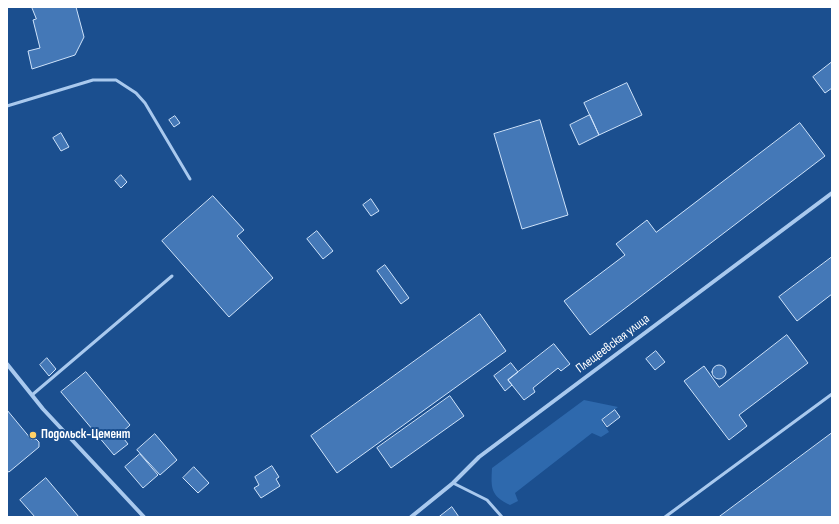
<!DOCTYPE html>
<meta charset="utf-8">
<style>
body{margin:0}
#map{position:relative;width:839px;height:524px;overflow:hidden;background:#1b4f8f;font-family:"Sofia Sans Condensed",sans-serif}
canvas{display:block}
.frame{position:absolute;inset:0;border:8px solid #fff;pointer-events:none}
</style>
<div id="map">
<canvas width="839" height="524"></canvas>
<div class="frame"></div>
</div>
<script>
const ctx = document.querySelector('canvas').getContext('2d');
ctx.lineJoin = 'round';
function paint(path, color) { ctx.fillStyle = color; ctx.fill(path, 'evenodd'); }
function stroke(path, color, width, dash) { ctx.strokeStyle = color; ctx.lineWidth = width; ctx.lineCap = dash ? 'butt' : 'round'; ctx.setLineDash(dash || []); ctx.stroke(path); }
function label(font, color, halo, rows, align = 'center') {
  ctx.font = font + ' "Sofia Sans Condensed",sans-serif'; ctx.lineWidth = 4; ctx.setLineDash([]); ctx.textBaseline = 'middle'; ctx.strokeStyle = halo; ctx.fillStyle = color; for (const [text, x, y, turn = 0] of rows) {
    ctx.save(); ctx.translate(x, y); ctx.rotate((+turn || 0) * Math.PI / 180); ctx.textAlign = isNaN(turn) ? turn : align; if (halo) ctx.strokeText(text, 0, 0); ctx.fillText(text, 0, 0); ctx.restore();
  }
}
const green = new Path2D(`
 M584,400L618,407L601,420L609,432L601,437L592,433L515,493L518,501L510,505C490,496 491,487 492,468Z`);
const building = new Path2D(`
 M32,7H76L84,37L75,55L32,69L28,51L40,48L33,20L36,19Z
 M832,62V88L825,93L813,77Z
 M627,83L642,115L599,135L584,103Z
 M590,115L599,135L579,145L570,125Z
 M175,116L180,123L174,127L169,120Z
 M540,120L568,215L522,229L494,134Z
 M800,123L825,156L590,335L564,301L625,255L616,244L647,220L656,232Z
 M61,133L69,147L61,151L53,138Z
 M121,175L127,182L121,188L115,181Z
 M213,196L244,230L237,236L273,278L229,317L162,241Z
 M371,199L379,211L371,216L363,205Z
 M317,231L333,251L323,259L307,239Z
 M832,257V294L797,321L779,297Z
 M385,265L409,298L401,304L377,271Z
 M480,314L506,351L337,473L311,436Z
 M787,335L808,363L739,415L747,426L729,440L684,381L704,366L719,387Z
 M554,344L570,364L561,371L558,368L533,388L535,392L524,400L508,380Z
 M656,351L665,362L655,370L646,359Z
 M47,358L56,369L49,376L40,365Z
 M511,363L518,372L508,380L512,385L505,391L494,376Z
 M712 372a7 7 0 1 1 14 0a7 7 0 1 1-14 0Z
 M86,372L130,425L120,434L128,444L114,455L61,392Z
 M450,396L464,416L391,468L377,448Z
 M7,410L31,439H36L39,442V447L9,472L7,471Z
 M615,410L620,417L607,427L602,420Z
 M832,433V517H719Z
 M155,434L177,460L160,475L137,450Z
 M140,454L158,475L143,488L125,467Z
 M272,466L279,477L276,479L280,486L261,498L254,488L259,485L255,477Z
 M194,467L209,483L198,493L183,478Z
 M46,478L79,517H35L20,500Z
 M452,507L459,517H439Z`);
const service = new Path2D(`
 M7,106L93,80H116L136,93L145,103L190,179
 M32,395L172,276
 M453,483L487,500L502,517
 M665,517L832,394`);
const minor = new Path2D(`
 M7,364L43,409L144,517
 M411,517L453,483L479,457L832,193`);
const markers = [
 [33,435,4,"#ffd166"]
];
const streetNames = [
 ["Плещеевская улица",613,344,-37]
];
const poiNames = [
 ["Подольск-Цемент",41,435]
];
paint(green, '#2e69ad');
paint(building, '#4478b7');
stroke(building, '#cfe3fa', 1);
stroke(service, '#a9c9ee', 3);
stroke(minor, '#a9c9ee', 4);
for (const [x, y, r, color] of markers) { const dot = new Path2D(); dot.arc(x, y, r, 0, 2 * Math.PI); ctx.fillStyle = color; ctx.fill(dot); stroke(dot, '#1b4f8f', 1.5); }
label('13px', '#fff', '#1b4f8f', streetNames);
label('bold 13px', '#fff', '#1b4f8f', poiNames, 'left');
</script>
